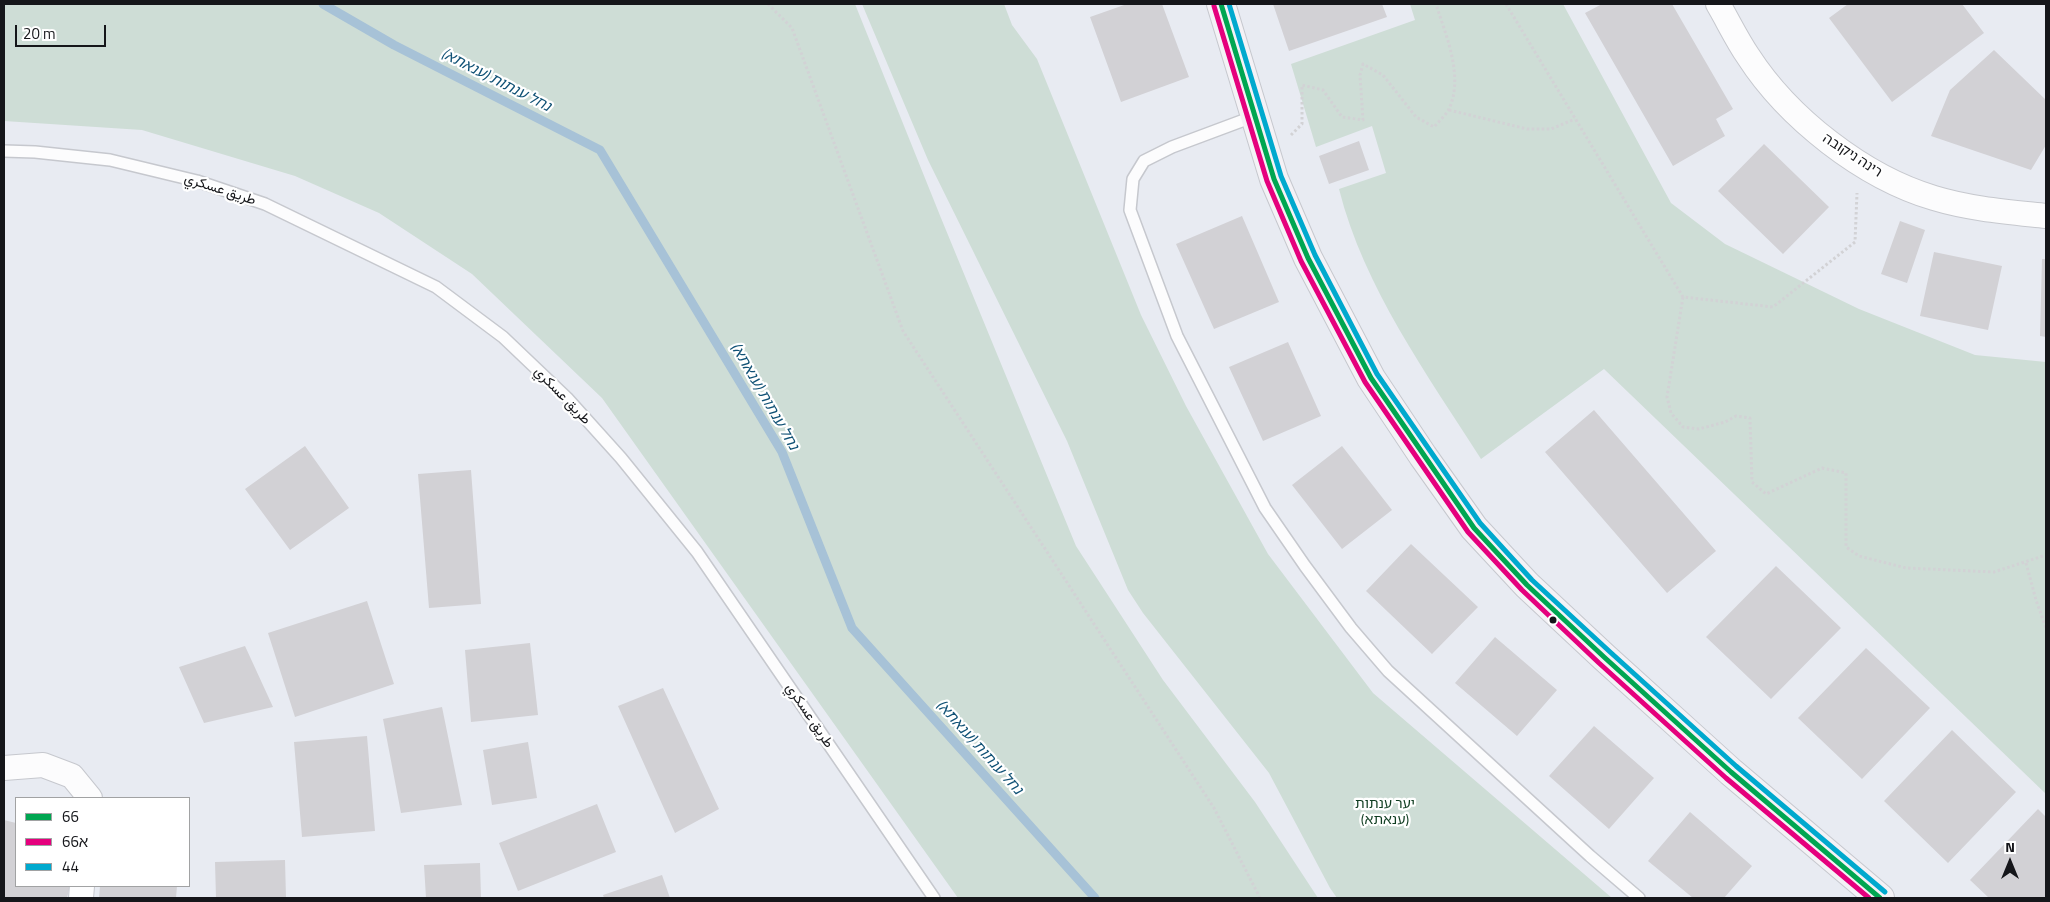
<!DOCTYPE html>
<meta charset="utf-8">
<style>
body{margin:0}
#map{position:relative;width:2050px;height:902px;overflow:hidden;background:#e8ebf2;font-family:"Titillium Web","Noto Sans Hebrew",sans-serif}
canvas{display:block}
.frame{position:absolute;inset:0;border:5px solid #15161a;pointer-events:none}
.legend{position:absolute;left:15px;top:797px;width:175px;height:90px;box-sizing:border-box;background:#fff;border:1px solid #a1a2a3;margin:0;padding:6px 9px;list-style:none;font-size:15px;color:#15161a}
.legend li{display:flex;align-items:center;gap:10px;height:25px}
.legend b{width:25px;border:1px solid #a1a2a3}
.north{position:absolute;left:1985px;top:837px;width:50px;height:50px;-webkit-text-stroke:4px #fff;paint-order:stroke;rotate:0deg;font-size:14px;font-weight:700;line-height:20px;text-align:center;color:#15161a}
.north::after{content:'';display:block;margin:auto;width:18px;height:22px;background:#15161a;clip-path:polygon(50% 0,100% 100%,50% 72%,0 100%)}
.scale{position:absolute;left:15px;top:25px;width:91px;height:22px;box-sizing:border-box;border:2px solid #15161a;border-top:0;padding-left:6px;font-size:15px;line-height:18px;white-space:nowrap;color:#15161a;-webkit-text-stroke:4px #fff;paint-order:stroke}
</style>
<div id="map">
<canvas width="2050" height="902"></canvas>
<div class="frame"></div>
<ul class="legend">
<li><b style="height:6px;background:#00a651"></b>66</li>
<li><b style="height:6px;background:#e5007d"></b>66א</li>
<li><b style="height:6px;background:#00a9ce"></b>44</li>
</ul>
<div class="north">N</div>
<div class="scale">20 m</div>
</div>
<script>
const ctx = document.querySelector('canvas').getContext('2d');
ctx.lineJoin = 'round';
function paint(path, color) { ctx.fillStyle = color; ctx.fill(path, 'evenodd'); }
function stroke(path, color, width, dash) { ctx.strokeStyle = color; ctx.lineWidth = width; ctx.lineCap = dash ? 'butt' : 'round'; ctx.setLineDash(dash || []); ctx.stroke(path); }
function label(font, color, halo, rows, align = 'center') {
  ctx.font = font + ' "Titillium Web",Vazirmatn,"Noto Sans Hebrew",sans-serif'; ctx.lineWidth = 4.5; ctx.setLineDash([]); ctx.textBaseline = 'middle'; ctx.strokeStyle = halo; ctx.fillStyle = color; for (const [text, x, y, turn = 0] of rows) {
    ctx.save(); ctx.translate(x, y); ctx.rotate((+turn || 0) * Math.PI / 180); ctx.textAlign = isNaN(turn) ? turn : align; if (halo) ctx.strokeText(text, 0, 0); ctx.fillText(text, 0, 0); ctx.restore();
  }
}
const green = new Path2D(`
 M4,4H855L941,218L1076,546L1163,680L1255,802L1318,898H958L602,398L472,274L379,213L295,176L142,130L4,121Z
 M862,4H1004L1012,25L1037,59L1141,315L1186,406L1268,554L1373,693L1612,898H1337L1330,888L1269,773L1143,613L1128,590L1067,441L928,160Z
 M1410,4H1563L1671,203L1725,244L1859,309L1975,355L2046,362V794L1604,369L1481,459C1427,374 1364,288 1339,189L1386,173L1372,126L1316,147L1291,64L1415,20Z`);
const stream = new Path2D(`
 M323,4L394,45L600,150L782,452L852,628L1095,898`);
const building = new Path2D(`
 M1127,4H1162L1189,77L1121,102L1090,17Z
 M1273,4H1382L1387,17L1289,51Z
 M1602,4H1672L1733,109L1716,119L1725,136L1673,166L1585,13Z
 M1848,4H1962L1984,33L1892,102L1829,18Z
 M1994,50L2046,100V145L2031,170L1931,136L1950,90Z
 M1359,141L1369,170L1329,184L1319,156Z
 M1764,144L1829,207L1783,254L1718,191Z
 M1242,216L1279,302L1214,329L1176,244Z
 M1900,221L1925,230L1907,283L1881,274Z
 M1934,252L2002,266L1988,330L1920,316Z
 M2042,259H2046V337L2040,336Z
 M1288,342L1321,416L1263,441L1229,367Z
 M1594,410L1716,551L1667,593L1545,452Z
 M305,446L349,508L290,550L245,489Z
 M1342,446L1392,510L1342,549L1292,485Z
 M471,470L481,604L429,608L418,474Z
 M1411,544L1478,607L1432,654L1366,591Z
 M1776,566L1841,628L1771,699L1706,637Z
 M367,601L394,684L295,717L268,633Z
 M1495,637L1557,690L1517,736L1455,683Z
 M530,643L538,715L471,722L465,650Z
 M245,646L273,707L204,723L179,667Z
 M1866,648L1930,708L1862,779L1798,718Z
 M663,688L719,809L675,833L618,706Z
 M442,707L462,805L401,813L383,719Z
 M1594,726L1654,778L1609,829L1549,776Z
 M1952,730L2016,792L1948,863L1884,801Z
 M367,736L375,831L302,837L294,742Z
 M528,742L537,798L492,805L483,750Z
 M597,804L616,852L518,891L499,843Z
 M2038,809L2046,817V898H1989L1970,880Z
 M1690,812L1752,866L1724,898H1693L1648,861Z
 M4,820L16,823V886H70L67,898H4Z
 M285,860L286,898H216L215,862Z
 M480,863L481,898H426L424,865Z
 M662,875L670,898H604L603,895Z
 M100,886H177L176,898H99Z`);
const path = new Path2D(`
 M768,4L792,28L903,331L1214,808L1260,898
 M1506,4L1683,297L1773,307L1855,242L1857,193
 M1449,110L1527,129H1551L1575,119
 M1291,135L1302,124V85L1323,90L1342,117L1363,120L1360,75L1363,64L1383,75L1416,117L1434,127C1439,121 1446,115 1449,109C1464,76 1446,36 1436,4
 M1683,297L1667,397L1671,413L1683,427L1699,429L1725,422L1736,416L1750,418L1752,482L1766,494L1822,468L1846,473V547L1859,556L1906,568L1994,572L2046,555
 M2026,563L2036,600L2046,628`);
const lane = new Path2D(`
 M1255,116L1172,147L1144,161L1133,179L1130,210L1177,336L1265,508L1305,566L1351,628L1388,671L1590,856L1639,898
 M4,151L35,152L110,160L197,181L265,204L436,287L503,337L567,398L621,458L697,552L934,898`);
const street = new Path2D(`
 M1718,4C1728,21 1737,40 1748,56C1788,118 1863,177 1934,198C1970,209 2009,212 2046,216
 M4,768L43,765L72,776L90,798
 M81,898L82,886`);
const secondary = new Path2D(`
 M1221,4L1274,179L1308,258L1371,378L1423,456L1474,528L1527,585L1604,657L1731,772L1880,898`);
const bus1 = new Path2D(`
 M1221,4L1274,179L1308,258L1371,378L1474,528L1527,585L1604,657L1731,772L1880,898`);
const bus2 = new Path2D(`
 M1214,6L1267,181L1301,261L1365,382L1468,532L1522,590L1599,663L1726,778L1869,898`);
const bus3 = new Path2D(`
 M1229,4L1281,176L1315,255L1377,374L1480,523L1532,580L1609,651L1736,766L1885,892`);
const markers = [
 [1553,620,4.5,"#15161a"]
];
const streetNames = [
 ["רינה ניקובה",1852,156,33],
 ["طريق عسكري",220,190,18],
 ["طريق عسكري",562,396,46],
 ["طريق عسكري",809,716,56]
];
const parkNames = [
 ["יער ענתות",1385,805],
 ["(ענאתא)",1385,821]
];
const waterNames = [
 ["נחל ענתות (ענאתא)",496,81,27],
 ["נחל ענתות (ענאתא)",764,397,60],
 ["נחל ענתות (ענאתא)",979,748,48]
];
paint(green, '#ceddd6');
stroke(stream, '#a7c2d7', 9);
paint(building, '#d2d1d5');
stroke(lane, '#c6c8ce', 14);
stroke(street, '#c6c8ce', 26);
stroke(secondary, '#c6c8ce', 30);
stroke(path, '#d2d2d5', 3, [2.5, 2.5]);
stroke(lane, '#fcfcfd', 11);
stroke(street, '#fcfcfd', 24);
stroke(secondary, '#f4f2f6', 28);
stroke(bus1, '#00a651', 5);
stroke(bus2, '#e5007d', 5);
stroke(bus3, '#00a9ce', 5);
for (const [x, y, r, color] of markers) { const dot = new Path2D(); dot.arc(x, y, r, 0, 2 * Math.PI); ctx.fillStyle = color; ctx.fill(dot); stroke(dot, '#fff', 2); }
label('14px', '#15161a', '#fff', streetNames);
label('14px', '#0f3d21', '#fff', parkNames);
label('italic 15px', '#105175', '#fff', waterNames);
</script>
